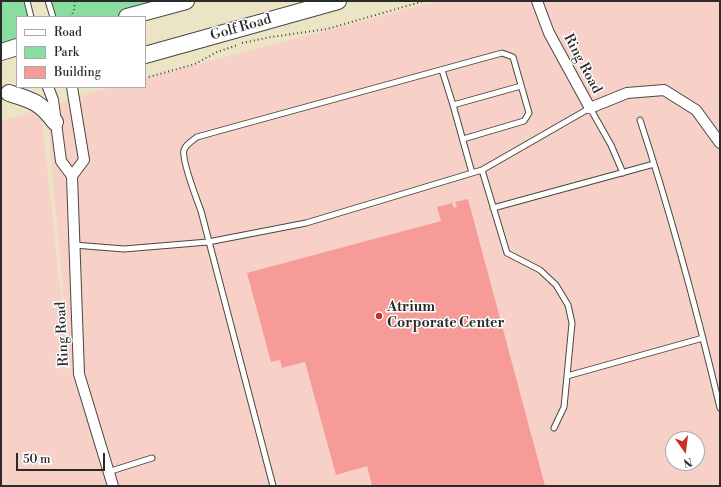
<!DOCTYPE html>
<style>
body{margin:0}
#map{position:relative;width:721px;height:487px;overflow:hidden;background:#ebe5c6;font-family:"Libre Bodoni",serif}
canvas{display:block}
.frame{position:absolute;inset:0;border:2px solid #2b2b2b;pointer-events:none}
.legend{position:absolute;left:16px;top:16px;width:130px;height:72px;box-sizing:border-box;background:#fff;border:1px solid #aaa;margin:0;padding:5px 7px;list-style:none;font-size:12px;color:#2b2b2b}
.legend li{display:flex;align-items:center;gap:8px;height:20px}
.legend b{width:20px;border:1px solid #aaa}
.north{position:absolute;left:665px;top:431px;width:40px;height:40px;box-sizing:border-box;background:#fff;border:1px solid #aaa;border-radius:50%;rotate:166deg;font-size:11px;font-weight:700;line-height:16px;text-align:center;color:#2b2b2b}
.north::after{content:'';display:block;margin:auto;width:14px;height:18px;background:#c8321e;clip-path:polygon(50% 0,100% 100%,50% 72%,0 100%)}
.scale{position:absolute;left:16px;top:453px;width:89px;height:18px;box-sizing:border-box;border:2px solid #2b2b2b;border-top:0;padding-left:5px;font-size:12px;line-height:14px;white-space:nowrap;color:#2b2b2b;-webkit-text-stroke:3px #fff;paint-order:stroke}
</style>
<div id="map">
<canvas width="721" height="487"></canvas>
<div class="frame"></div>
<ul class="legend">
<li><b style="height:5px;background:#fff"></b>Road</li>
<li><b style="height:11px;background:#88dd9f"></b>Park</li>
<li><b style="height:11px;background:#f69b98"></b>Building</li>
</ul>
<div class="north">N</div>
<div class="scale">50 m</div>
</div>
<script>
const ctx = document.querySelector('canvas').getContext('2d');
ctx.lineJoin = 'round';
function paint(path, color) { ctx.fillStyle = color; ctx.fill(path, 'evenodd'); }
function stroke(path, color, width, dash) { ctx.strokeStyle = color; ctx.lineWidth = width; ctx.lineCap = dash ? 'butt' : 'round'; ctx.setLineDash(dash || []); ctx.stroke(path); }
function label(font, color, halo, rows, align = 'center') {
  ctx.font = font + ' "Libre Bodoni",serif'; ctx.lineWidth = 3; ctx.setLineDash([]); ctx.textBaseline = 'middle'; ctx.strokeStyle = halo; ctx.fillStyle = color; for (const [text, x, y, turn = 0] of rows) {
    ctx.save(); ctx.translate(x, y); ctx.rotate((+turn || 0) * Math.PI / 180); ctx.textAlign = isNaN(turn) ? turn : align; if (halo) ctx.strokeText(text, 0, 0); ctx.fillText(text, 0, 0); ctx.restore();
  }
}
const built = new Path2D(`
 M438,1H720V486H1V121L111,87H145V78ZM41,111L48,123L70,371H69ZM673,439H697V463H673Z`);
const green = new Path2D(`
 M1,1H27L31,17H17V47L1,52Z
 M48,1H186L127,17H53Z`);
const building = new Path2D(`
 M468,199L545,486H372L367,466L336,475L305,362L282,368L280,360L271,362L247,273L441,221L437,207L452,203L454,208L457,207L455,202Z`);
const path = new Path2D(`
 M70,17L74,11L75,1
 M242,43L271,37L327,29L424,1
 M145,78L195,64L217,52L238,45`);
const service = new Path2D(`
 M27,1L31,17
 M48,1L53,17
 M442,70L453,105L521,86
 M453,105L472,173
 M640,120C671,214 697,311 720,408
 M482,170L507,253L540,270L556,285L568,305L572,323L567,376L703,338
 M493,208L654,164
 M74,245L124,249L208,242L306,223L482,170L590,108L611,145L623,173
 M554,428L564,407L567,376
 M108,472L152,458
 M273,486L201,211C197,200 181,159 184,150C186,144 192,141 197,137L502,53L513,57L529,113L524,121L463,139`);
const minor = new Path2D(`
 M537,1L549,33L590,108L627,93L664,90L696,110L720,143
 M48,87L53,100L61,161L72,176L79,374L113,486
 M72,176L84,160L72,87`);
const primary = new Path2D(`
 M127,17L186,1
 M1,52L17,47
 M145,55L338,1
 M9,93C32,100 40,102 55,122`);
const markers = [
 [379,316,4,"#c8321e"]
];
const streetNames = [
 ["Golf Road",241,28,-16],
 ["Ring Road",582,64,62],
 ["Ring Road",63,334,-93]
];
const poiNames = [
 ["Atrium",387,308],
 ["Corporate Center",387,324]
];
paint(built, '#f7d1c7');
paint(green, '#88dd9f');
paint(building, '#f69b98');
stroke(service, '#484742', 7);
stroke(minor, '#484742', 12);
stroke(primary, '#484742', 18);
stroke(path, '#484742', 2, [1, 3]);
stroke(service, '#fff', 5);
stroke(minor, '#fff', 10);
stroke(primary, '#fff', 16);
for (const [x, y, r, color] of markers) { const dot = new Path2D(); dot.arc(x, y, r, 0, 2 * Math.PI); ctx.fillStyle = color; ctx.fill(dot); stroke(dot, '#fff', 1.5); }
label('14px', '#2b2b2b', '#fff', streetNames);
label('bold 14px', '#2b2b2b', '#fff', poiNames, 'left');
</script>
